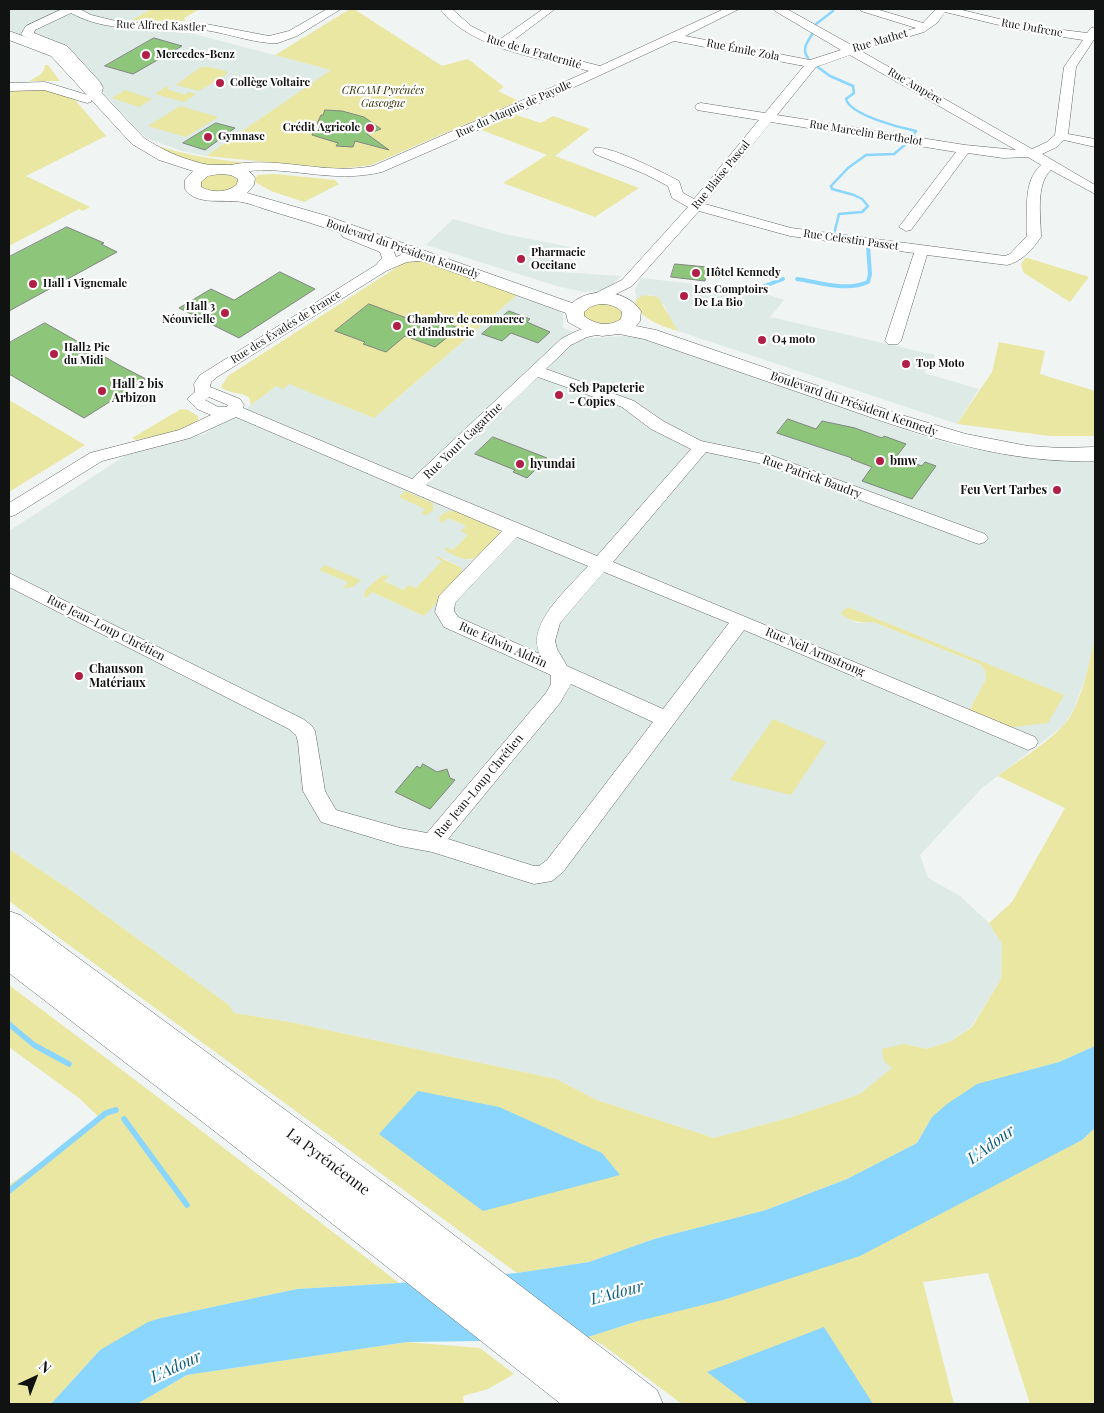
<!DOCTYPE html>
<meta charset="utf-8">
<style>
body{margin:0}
#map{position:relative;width:1104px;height:1413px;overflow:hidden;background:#f0f4f2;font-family:"Playfair Display",serif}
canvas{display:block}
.frame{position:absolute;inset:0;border:10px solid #111212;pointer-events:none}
.north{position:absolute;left:10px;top:1353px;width:50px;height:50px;-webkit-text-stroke:4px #fff;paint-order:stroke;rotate:43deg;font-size:14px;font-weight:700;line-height:20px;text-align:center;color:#111212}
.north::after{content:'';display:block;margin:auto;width:18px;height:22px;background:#111212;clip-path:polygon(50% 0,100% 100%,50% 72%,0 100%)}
</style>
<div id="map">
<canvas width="1104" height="1413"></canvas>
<div class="frame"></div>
<div class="north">N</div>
</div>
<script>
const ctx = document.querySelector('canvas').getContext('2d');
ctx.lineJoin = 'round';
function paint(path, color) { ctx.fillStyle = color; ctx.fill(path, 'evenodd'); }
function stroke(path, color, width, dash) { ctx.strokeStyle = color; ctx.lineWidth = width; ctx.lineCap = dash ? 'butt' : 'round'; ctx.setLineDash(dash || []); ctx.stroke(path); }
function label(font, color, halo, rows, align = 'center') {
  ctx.font = font + ' "Playfair Display",serif'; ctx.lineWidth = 4.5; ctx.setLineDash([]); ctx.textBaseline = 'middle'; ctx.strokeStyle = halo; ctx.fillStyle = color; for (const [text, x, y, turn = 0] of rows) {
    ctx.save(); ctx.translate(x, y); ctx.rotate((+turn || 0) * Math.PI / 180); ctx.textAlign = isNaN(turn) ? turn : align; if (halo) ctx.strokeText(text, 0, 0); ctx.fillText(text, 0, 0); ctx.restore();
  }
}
const built = new Path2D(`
 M9,9H151L126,23L121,29L190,33L332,70L206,156L182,151L146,138L62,50L9,31Z
 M453,219L505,234L570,247L545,271L621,276L611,286L604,290L585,292L560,287L426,245Z
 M641,278L757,291L784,300L770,317L935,355L924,373L979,389L957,424L678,331L670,320L665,306L651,295L637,299L635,290Z
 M517,295L554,308L563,314V328L591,338L624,336L641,337L913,433L961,447L1043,460L1095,462V639L1086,676L1074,709L1063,726L982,788L920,855L928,878L960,896L989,923L1002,943L1001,979L971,1027L951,1041L927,1049L904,1044L893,1068L860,1094L792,1117L714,1138L597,1100L556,1079L290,1022L234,1013L229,1005L69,889L9,849V531L131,452L205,434L217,424L231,420L276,386L289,383L374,418ZM448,518L500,535L478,558L468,560L445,550H453L468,535L466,526ZM443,558L462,568L424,616L372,592L384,581L403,590L416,588L443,561ZM848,607L1063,695H1064L968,713L986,679L985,670L980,664L873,622L857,623L841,614Z`);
const green = new Path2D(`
 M151,9H200L184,18L185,21L132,20Z
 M350,9H354L442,66L468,59L504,87L498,91L519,101L371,165L338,169L206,156L331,70L275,55Z
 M45,65H48L60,81H29C36,77 45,74 45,65Z
 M201,67H209L226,71L227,74L199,91L176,85Z
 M167,86L169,87L167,89L185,95L188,92L196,94L184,102L155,94Z
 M32,88L56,91L76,101L106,136L26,176L90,207L83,211L79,209L9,246V90Z
 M125,90L152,99L139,107L112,98Z
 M180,106L218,117L186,137L148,126Z
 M516,115L541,123L553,116L590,129L555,156L639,188L595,217L503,183L547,155L479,129Z
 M148,142C186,157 224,161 265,164L237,166L192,164Z
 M217,173L228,174L236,178L238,183C227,195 214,192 201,188L200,182L206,176Z
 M275,174L335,180L339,184L304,202L271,191L255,182L257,175Z
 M1025,258H1028L1089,277L1070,302L1024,273L1021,265Z
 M412,260L423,261L517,295L374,418L289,384L283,389L276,386L251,405L249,397C240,392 229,394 221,387L228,376L245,365L402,264Z
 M644,295L658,297L678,331C659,325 646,321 634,305L637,299Z
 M605,302L622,308L623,320L606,326L583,318V310L587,306Z
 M999,342L1045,351L1040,374L1095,391V436H1050L957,424L992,372Z
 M9,400L85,445L9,492Z
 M181,409L188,410L198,416V420C181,434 157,436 136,440L132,438Z
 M405,491L433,503V511L426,515L421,514L425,509L399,497Z
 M448,511H455L494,528L499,531L500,535C480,556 474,569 445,550L447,547L453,550L468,535L461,531L466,526L448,518L442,523L439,520L440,516Z
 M437,556L462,568L461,577L424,616L372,592L366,598L364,596L366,589L383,575L389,576L384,581L403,590L409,585L416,588L442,561L436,558Z
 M325,565L361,580L353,587L343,588L348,582L319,570Z
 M848,607L1064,695L1048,723L1005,728L968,713L986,679L985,670L980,664L873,622C860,623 851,622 840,613Z
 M1094,642L1095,1046L1059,1062L1015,1074L932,1117L917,1143L847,1179L766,1210L654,1239L589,1262L517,1273L9,901V849L69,889L229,1005L234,1013L290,1022L556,1079L597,1100L714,1138L792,1117L860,1094L892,1068L884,1061L882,1049L904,1044L927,1049L951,1041L972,1027L1001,979L1002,944L989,923L1012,902L1065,808L998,776C1019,760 1043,746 1062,727C1081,708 1088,667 1094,642Z
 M773,719L826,742L791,795L730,780Z
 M9,985L155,1095L399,1283L297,1289L161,1318L100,1350L51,1404H9V1185L102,1120L79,1098L9,1047Z
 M1095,1128V1404H1030L988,1273L923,1282L954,1404H682L603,1345L588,1337L638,1321L1082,1140Z
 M407,1342L480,1348L514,1374L488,1389L463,1396L464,1404H137L187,1375Z`);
const water = new Path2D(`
 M1095,1046V1128L1082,1140L860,1256L723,1300L638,1321L588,1337L483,1341L407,1342L187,1375L137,1404H51L100,1350L148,1322L161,1318L297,1289L399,1283L517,1273L589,1262L654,1239L766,1210L847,1179L917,1143L932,1117L947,1104L977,1084L1059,1062Z
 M418,1091L499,1107L602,1153L620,1175L483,1211L379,1134Z
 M824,1327L873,1404H749L707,1372Z`);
const streamFar2 = new Path2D(`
 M816,24L833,11
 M808,58C801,49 808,41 813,33
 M815,65L830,76L853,86L854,93L846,99C850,115 901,128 916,131L912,137
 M866,239L834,234L839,214L862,212L868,206L862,199L854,195L832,189L831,186L848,168L866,155L894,154L906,144`);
const streamFar1 = new Path2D(`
 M797,279C819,282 846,292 868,282L870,274L868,247
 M760,292L762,287L783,279`);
const stream = new Path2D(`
 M9,1024L34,1045L69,1064
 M124,1119L187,1205
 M9,1191L106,1113L116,1110`);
const building = new Path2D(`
 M154,38L182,46L133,74L105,66Z
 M325,110L342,111L364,117L381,129L367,134L389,150L355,141L353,147L336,146L338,143L312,135L321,115H323Z
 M216,123L235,128L205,150L183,143Z
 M67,227L104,243L101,244L117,252L9,311V257Z
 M675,264L707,267L705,281L671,277Z
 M280,272L315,289L239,338L179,308L211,289L234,300Z
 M369,304L420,323L435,319L459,328L435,347L405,336L386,352L363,344L365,342L335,331Z
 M509,311L530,319L527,322L550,332L538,343L511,333L502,341L482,334Z
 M45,323L119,365L146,379L84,418L9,374V343Z
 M788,419L816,429L822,421L855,428L882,438L884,436L906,444L896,457L922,466L925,462L936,466L912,499L862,481L872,467L851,459L852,458L777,433Z
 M493,437L547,458L527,478L513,472L515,470L475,454Z
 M423,764L437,772L447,769L450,778L455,780L430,809L395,792L417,766L420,768Z`);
const minor = new Path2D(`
 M62,9H80L91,15L120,22L206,24L269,36L289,31L327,9H341L297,36L278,43H269C247,41 226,33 204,30C159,25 113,36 71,13L35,30L34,33L67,46L100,82L103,88L100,98H92L91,102L87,103L44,90L9,91V83L45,82L91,96V88L89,83L59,52L23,36L21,34L26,26Z
 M440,9H452L471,26L499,40L543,9H555L510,43L600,66L724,9H739L685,36L810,60L841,50L775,11L774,9H787L853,46L916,28L861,11L860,9H876L923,23L936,9H958L1024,25L1087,33L1091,28L1095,27V38L1076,67L1068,134L1095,139V147L1064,140L1057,147L1042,154L1095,185V194L1051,170C1035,185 1041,217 1041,237C1033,249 1021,262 1007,265L927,255L901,341L898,344H888L885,341L914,253L790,236L699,211L632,286L602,301H592L590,298L592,295L622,280L688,207L672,198L668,186L645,174L595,154L593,151L595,148C610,145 664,173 679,181L683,193L694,199L759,120L697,110L695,107L697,104L701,103L765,113L804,66L674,41L531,107L382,172C340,182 306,171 265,170C253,169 238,175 226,172L224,169L226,166C275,154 324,176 373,166L589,71C541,58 472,50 440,9ZM945,12L1024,31L1083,40L1064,67L1055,135L1047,142L1032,149L861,51L924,32L937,23ZM850,55L1016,150L965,145L777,115L816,67ZM771,122L956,152L899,227L906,231L911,230L968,153L1003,158L1028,157L1041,165C1022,182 1028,212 1027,236L1010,254L1005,256L791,228L705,204Z
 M348,230L392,247L396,257C406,252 420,251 431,254L433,257L431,260L407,262L386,271L217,377L211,382L210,387L240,399L244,405L243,408L412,479L561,339C574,332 591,323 606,327L609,330L606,333L587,337L571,345L546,369L634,401L663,421L701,441L773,456L985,534L988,538L985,542L979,544L973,542L763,464L706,452L613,562L1035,737L1038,742L1035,747L1028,750L1021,747L744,630L563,872L552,881L534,884L432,852L400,846L321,822L303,791L298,742L296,735L289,729L9,587V573L303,719L312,726L315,731L325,791L336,810L400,828L427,833L546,693L551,684V675L444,627L435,612L439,596L502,531L236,417L190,438L102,461L15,515L9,517V503L90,453L179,430L211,415L197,409L187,399L195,392L194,384L200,375L376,265L382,258L380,252L343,237L341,234L343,231ZM538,377L622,407L651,429L691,449L597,556L426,485ZM209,397L228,405L227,407H218L205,400ZM517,537L588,566C570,587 525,624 540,654L458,617L454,611L455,603ZM604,572L729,623L663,709L567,666L557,649L555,641L560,623ZM571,684L653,722L547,860L539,866H534L448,839L560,703Z`);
const major = new Path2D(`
 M9,31L61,50L144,138C158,147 173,155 190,160C197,162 205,165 213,165C229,165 245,163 255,178L254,185L247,193L327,216L572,303C592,286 627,290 641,311L640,321L636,326L656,330L905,416L966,434L1028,446L1061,448L1095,447V461C1001,464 915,433 827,402C766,381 705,360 644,339L619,334L602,336L588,333L568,322L566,313C468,278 370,240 271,211C261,208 252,204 242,202C224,199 196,206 185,189V180L193,171L159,160L132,144L51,56L9,40ZM220,174L231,175L238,179L237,184C228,193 212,193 201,187V182L208,176ZM599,304C609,304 615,305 622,312L621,319C609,327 596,325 584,316V312L590,307Z`);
const highway = new Path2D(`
 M9,911L20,915L412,1203L657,1390L663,1404H561L226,1140L9,973Z`);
const markers = [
 [146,55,5,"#b21f46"],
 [220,83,5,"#b21f46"],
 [370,128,5,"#b21f46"],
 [208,137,5,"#b21f46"],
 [521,259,5,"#b21f46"],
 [696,273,5,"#b21f46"],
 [33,284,5,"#b21f46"],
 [684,296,5,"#b21f46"],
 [225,313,5,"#b21f46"],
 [397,326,5,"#b21f46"],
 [762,340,5,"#b21f46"],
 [54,354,5,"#b21f46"],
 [906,364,5,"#b21f46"],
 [102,391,5,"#b21f46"],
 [559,395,5,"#b21f46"],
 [880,461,5,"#b21f46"],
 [520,464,5,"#b21f46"],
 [1057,490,5,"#b21f46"],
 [79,676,5,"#b21f46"]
];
const farStreetnames = [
 ["Rue Alfred Kastler",161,26,2],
 ["Rue Dufrene",1032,28,10],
 ["Rue Mathet",880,41,-16],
 ["Rue Émile Zola",743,50,11],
 ["Rue de la Fraternité",534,52,16],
 ["Rue Ampère",915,86,30],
 ["Rue du Maquis de Payolle",514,109,-24],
 ["Rue Marcelin Berthelot",866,133,9],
 ["Rue Blaise Pascal",721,175,-51],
 ["Rue Celestin Passet",851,240,8],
 ["Boulevard du Président Kennedy",403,249,19],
 ["Rue des Évadés de France",286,327,-32]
];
const farPoinames = [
 ["Mercedes-Benz",156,55],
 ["Collège Voltaire",230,83],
 ["Crédit Agricole",360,128,"right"],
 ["Gymnase",218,137],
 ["Pharmacie",531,253],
 ["Occitane",531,266],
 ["Hôtel Kennedy",706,273],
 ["Hall 1 Vignemale",43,284],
 ["Les Comptoirs",694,290],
 ["De La Bio",694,303],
 ["Hall 3",215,307,"right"],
 ["Néouvielle",215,320,"right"],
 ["Chambre de commerce",407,320],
 ["et d'industrie",407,333],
 ["O4 moto",772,340],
 ["Hall2 Pic",64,348],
 ["du Midi",64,361],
 ["Top Moto",916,364]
];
const farParknames = [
 ["CRCAM Pyrénées",383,91],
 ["Gascogne",383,104]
];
const poiNames = [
 ["Hall 2 bis",112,384],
 ["Arbizon",112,398],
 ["Seb Papeterie",569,388],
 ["- Copies",569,402],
 ["bmw",890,461],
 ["hyundai",530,464],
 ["Feu Vert Tarbes",1047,490,"right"],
 ["Chausson",89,669],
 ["Matériaux",89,683]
];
const streetNames = [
 ["Boulevard du Président Kennedy",854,404,19],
 ["Rue Youri Gagarine",463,441,-44],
 ["Rue Patrick Baudry",812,477,20],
 ["Rue Jean-Loup Chrétien",106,628,27],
 ["Rue Edwin Aldrin",503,645,24],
 ["Rue Neil Armstrong",815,652,23],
 ["Rue Jean-Loup Chrétien",479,786,-50]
];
const nearStreetnames = [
 ["La Pyrénéenne",328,1162,37]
];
const nearWaternames = [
 ["L'Adour",991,1145,-36],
 ["L'Adour",617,1293,-15],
 ["L'Adour",176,1367,-25]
];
paint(built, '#ddeae5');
paint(green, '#e9e7a2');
paint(water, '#8ad6fe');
stroke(streamFar2, '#8ad6fe', 2.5);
stroke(streamFar1, '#8ad6fe', 4);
stroke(stream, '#8ad6fe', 5.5);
paint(building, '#8dc57a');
stroke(building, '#838582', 1);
stroke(minor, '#656867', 1);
stroke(major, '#656867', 1);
stroke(highway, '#656867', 1);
paint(minor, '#fff');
paint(major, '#fff');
paint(highway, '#fff');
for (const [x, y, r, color] of markers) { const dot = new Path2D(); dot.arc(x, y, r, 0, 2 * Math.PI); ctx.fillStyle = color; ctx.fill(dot); stroke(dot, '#fff', 2); }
label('11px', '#111212', '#fff', farStreetnames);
label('bold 11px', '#111212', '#fff', farPoinames, 'left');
label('italic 11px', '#302e04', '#fff', farParknames);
label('bold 12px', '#111212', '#fff', poiNames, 'left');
label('12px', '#111212', '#fff', streetNames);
label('15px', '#111212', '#fff', nearStreetnames);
label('italic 16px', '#0a5d7e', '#fff', nearWaternames);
</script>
